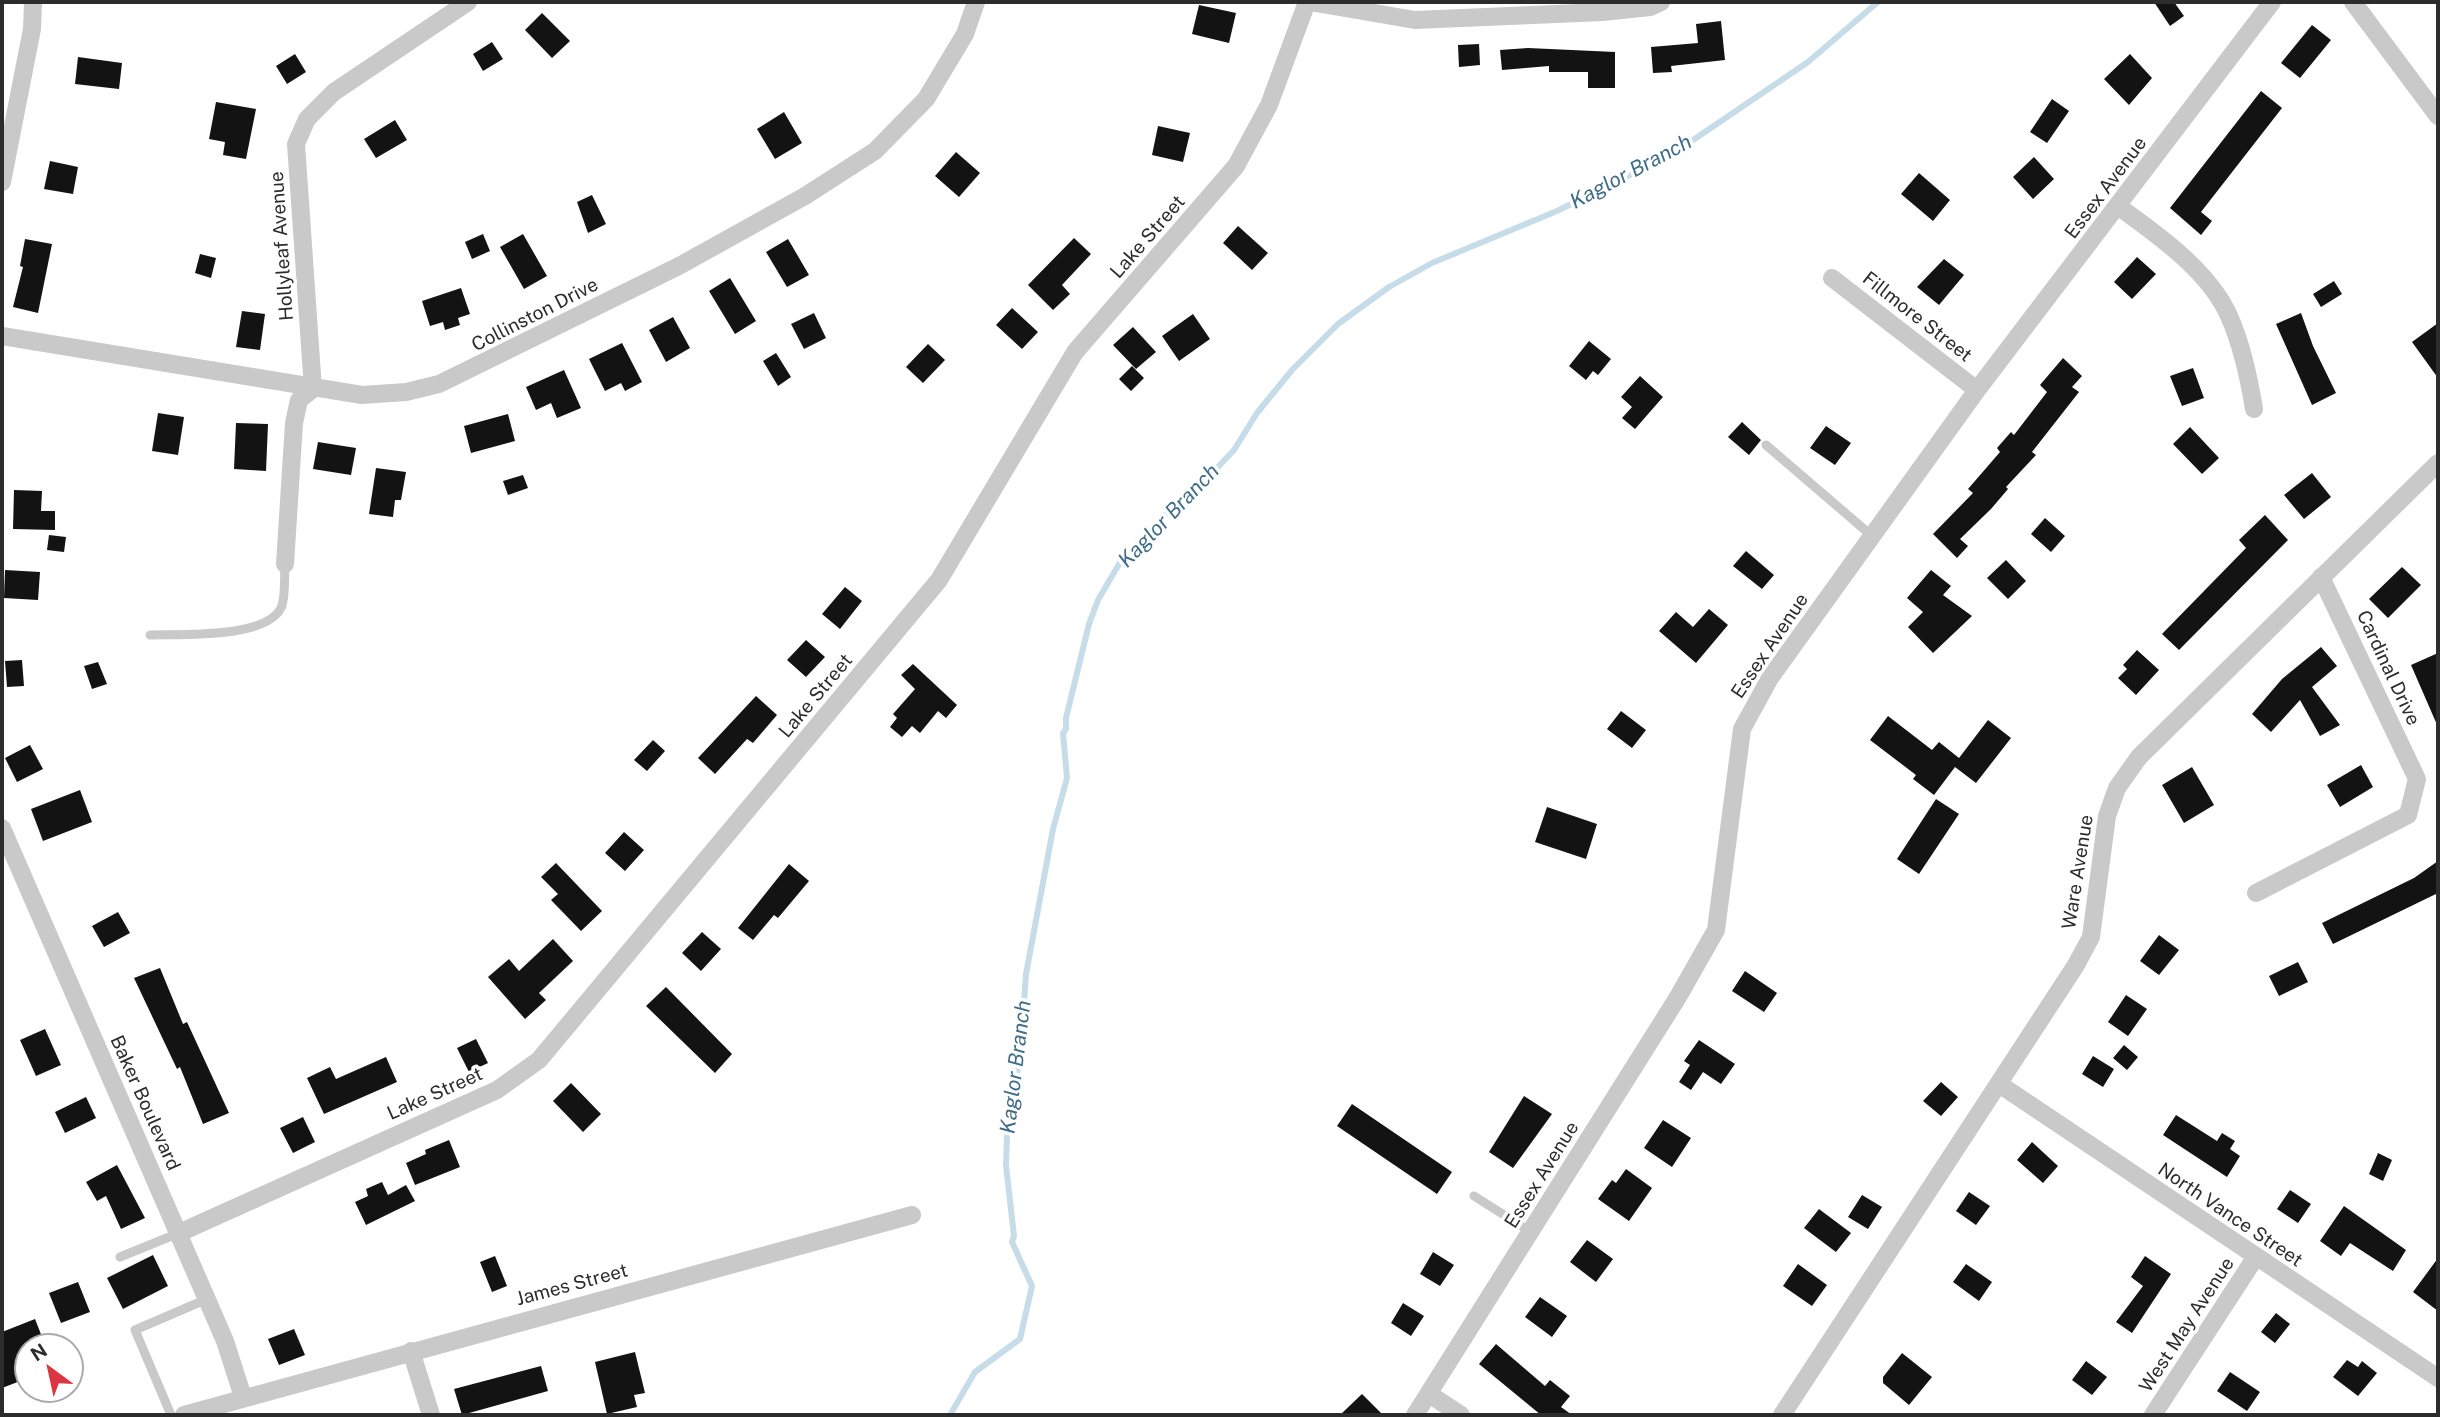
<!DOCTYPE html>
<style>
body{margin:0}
#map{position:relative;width:2440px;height:1417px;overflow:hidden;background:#fff;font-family:"Public Sans",sans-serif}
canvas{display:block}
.frame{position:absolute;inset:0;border:4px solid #2c2c2c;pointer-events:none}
.north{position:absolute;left:14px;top:1333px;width:70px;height:70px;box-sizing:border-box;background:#fff;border:2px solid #ababab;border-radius:50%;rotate:327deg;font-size:19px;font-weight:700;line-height:28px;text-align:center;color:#2c2c2c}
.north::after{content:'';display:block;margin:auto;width:24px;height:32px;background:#db3643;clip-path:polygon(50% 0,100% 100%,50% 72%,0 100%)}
</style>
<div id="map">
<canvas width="2440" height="1417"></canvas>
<div class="frame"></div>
<div class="north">N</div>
</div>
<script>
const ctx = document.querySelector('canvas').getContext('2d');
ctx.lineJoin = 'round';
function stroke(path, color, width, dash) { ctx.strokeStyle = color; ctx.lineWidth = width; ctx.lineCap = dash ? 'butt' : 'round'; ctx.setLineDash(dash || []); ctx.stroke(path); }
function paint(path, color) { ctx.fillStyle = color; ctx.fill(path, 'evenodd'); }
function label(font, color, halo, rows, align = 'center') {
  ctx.font = font + ' "Public Sans",sans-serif'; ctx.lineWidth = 7; ctx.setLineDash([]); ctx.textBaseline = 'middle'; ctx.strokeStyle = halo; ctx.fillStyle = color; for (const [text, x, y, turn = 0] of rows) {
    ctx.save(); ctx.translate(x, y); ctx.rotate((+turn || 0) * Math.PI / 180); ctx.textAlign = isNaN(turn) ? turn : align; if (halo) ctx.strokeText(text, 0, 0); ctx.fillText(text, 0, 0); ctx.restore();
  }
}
const stream = new Path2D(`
 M950,1415L975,1372L1020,1339L1032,1286L1012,1242L1014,1236L1006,1165L1008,1107L1020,1061L1026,974L1053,829L1067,778L1063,733L1066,729V718L1089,624L1098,600L1122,559L1167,513L1185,502L1234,450L1257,413L1292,370L1338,324L1389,287L1432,263L1557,211L1674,153L1808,62L1878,2`);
const building = new Path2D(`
 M2154,2H2174L2184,16L2170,26Z
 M1199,5L1236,13L1229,43L1192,34Z
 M542,13L570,41L552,58L525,30Z
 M1721,21L1725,60L1671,66L1672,72L1653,73L1651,47L1698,43L1696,24Z
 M2312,25L2331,40L2300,78L2281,63Z
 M492,42L503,59L483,71L473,54Z
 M1479,44L1480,65L1459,67L1458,45Z
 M1528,48L1615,52V88H1588V72H1549V66L1502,70L1500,50Z
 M295,54L306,72L287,84L276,66Z
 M2130,54L2152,78L2129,105L2104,79Z
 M78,57L122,63L119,89L75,84Z
 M2261,91L2282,108L2201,212L2212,221L2201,235L2170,208Z
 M2052,99L2069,111L2047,143L2030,132Z
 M216,102L256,109L246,159L223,155L225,142L209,139Z
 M784,112L802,143L775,159L757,129Z
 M395,120L407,140L376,158L364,139Z
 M1158,126L1190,133L1183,162L1152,155Z
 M956,152L980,173L959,197L935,176Z
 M2034,157L2054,179L2033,199L2013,177Z
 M50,161L78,167L73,194L44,189Z
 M1919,173L1950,200L1933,221L1901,194Z
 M592,195L606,224L588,233L577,202Z
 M1238,226L1268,253L1252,270L1223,243Z
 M483,234L490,251L472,259L465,242Z
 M523,234L547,276L524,289L500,247Z
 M1074,238L1091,254L1062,285L1070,294L1053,310L1028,285Z
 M25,239L52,244L38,313L13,307L23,267L20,266Z
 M788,239L809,275L787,287L766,252Z
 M200,254L216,258L211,278L195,273Z
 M2137,257L2156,274L2132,299L2114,282Z
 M1944,259L1964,275L1939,305L1917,287Z
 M730,278L756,321L735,334L709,291Z
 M2334,281L2342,294L2321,307L2313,294Z
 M461,288L470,314L458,318L460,325L445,330L443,322L430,326L422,301Z
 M1012,308L1038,332L1022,349L996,325Z
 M242,311L265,314L260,350L236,347Z
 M814,313L826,338L804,349L791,324Z
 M2301,313L2313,346L2336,393L2312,405L2276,324Z
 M1193,314L1210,339L1179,361L1162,336Z
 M673,317L690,348L666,362L649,330Z
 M2438,323V378L2412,342Z
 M1133,327L1156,352L1136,369L1113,345Z
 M1589,341L1611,359L1598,375L1593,371L1586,380L1569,366Z
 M622,343L642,382L625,391L621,383L605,391L589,359Z
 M928,344L945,360L923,383L906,367Z
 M776,353L791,377L778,386L763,361Z
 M2063,358L2082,376L2072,387L2079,392L2032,452L2036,455L2006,487L2008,489L1991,509L1960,539L1968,546L1957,558L1933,534L1973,493L1968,489L2000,452L1997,448L2011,432L2014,435L2047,392L2040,385Z
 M1132,366L1144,378L1131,391L1119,379Z
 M2193,368L2204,398L2182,406L2170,376Z
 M564,370L581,408L557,418L551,403L536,410L526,387Z
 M1640,376L1663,397L1635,429L1622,418L1632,407L1621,397Z
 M158,413L184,417L178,455L152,451Z
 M508,414L515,441L471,453L464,426Z
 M1742,422L1761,440L1749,455L1728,437Z
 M236,423L268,424L266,471L234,469Z
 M1826,426L1851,443L1835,465L1810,448Z
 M2190,427L2219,458L2202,474L2173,444Z
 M318,442L356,448L351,475L313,469Z
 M376,468L406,472L401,500H395L393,517L369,514Z
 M2312,473L2331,497L2304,519L2284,495Z
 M523,475L528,488L508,495L503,481Z
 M14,490L42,491L41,511H55V530L13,529Z
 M2265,515L2288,540L2179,650L2162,634L2246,548L2239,540Z
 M2045,518L2065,536L2051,552L2031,534Z
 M49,535L66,537L64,552L47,550Z
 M1746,551L1774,575L1762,589L1733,566Z
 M2006,560L2026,581L2008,599L1987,578Z
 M2402,567L2421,585L2388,618L2369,599Z
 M5,570L40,572L38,600L4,598Z
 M1931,570L1951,586L1943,595L1972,616L1933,653L1908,627L1923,612L1907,598Z
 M845,587L862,601L840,629L822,614Z
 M1709,609L1728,625L1696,663L1659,631L1676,612L1693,627Z
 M806,640L825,657L806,677L787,660Z
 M2321,647L2337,666L2312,687L2340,725L2320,736L2300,700L2271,732L2252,714L2282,679Z
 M2137,650L2159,670L2136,695L2118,678L2127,669L2123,665Z
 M2438,653V727L2411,665Z
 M22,660L24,686L7,687L5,661Z
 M98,662L107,684L92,689L84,666Z
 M913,664L957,705L946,718L938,711L920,733L912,726L902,737L890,727L897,718L893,714L915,689L901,675Z
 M756,696L777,715L753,743L747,739L715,774L698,758Z
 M1621,711L1646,730L1632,748L1607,729Z
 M1888,716L1932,750L1939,742L1959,758L1988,720L2011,738L1976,783L1955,767L1934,795L1913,779L1916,775L1870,740Z
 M653,740L665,751L647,771L634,760Z
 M30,745L43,769L17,782L5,758Z
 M2361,765L2373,787L2340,807L2327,785Z
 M2192,767L2214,805L2184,823L2162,785Z
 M80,790L92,822L43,841L31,809Z
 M1936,799L1959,814L1919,874L1897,859Z
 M1547,807L1597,824L1586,859L1535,842Z
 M624,832L644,850L625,871L605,853Z
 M2438,861V893L2333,944L2322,923L2414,878Z
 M556,863L602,911L581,931L551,900L558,894L541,877Z
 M789,864L809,881L778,918L774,915L753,940L738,928Z
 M118,912L130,933L104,947L92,926Z
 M702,932L721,949L701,971L682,953Z
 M2159,935L2179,950L2159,975L2140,961Z
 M553,939L573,961L539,993L546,1000L525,1019L488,977L509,959L519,971Z
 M2298,962L2308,982L2279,996L2269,976Z
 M160,968L183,1024L187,1022L229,1113L203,1124L180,1067L177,1069L134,978Z
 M1745,971L1777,993L1764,1012L1732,991Z
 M666,987L732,1054L715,1073L646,1006Z
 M2126,995L2147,1009L2128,1036L2108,1022Z
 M45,1029L61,1065L36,1076L20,1040Z
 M476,1039L488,1063L469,1072L457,1048Z
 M1699,1040L1735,1064L1721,1084L1703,1072L1691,1090L1679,1082L1690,1065L1684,1061Z
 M2124,1045L2138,1057L2127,1070L2113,1058Z
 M2093,1056L2114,1069L2103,1087L2082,1074Z
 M386,1057L397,1082L324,1114L307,1078L330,1067L336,1079Z
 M1941,1082L1958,1097L1941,1116L1923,1101Z
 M571,1083L601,1114L583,1132L553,1101Z
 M1524,1096L1552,1114L1513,1168L1489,1152Z
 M86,1097L96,1118L65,1133L55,1112Z
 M1352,1104L1452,1172L1437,1194L1337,1126Z
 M2176,1115L2217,1141L2222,1133L2235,1141L2230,1149L2240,1156L2227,1177L2163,1135Z
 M303,1117L315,1142L293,1153L280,1128Z
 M1663,1120L1691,1138L1672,1167L1644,1148Z
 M449,1140L460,1167L415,1185L406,1163L426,1154L425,1150Z
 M2032,1142L2058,1166L2043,1183L2017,1160Z
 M2378,1153L2392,1160L2383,1181L2369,1174Z
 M117,1165L145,1218L121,1229L106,1196L97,1201L86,1182Z
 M1626,1169L1652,1188L1629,1221L1598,1199L1612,1180L1616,1183Z
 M382,1182L388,1195L406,1185L415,1201L366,1225L355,1202L368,1196L366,1189Z
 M2290,1190L2311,1204L2298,1223L2277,1209Z
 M1969,1192L1990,1206L1976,1225L1956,1211Z
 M1862,1195L1882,1207L1868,1229L1848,1217Z
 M2344,1206L2406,1250L2393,1271L2350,1243L2341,1256L2320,1241Z
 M1819,1209L1851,1233L1836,1252L1804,1228Z
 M1587,1240L1613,1259L1596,1282L1570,1262Z
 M1433,1252L1454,1265L1440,1286L1420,1274Z
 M153,1255L168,1286L123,1309L107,1278Z
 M495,1256L507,1286L492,1292L480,1262Z
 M2145,1256L2171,1274L2132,1333L2116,1322L2143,1286L2131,1277Z
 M2438,1258V1311L2413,1292Z
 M1798,1264L1827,1285L1812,1306L1783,1286Z
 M1966,1264L1992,1282L1979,1301L1953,1282Z
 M78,1282L90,1312L61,1323L49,1293Z
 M1540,1297L1567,1316L1552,1337L1525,1317Z
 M1403,1303L1424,1316L1411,1336L1391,1323Z
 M2276,1313L2290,1324L2275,1343L2261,1332Z
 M35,1319L46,1347H28V1354L21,1357L28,1378L2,1388V1332Z
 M294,1329L305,1355L279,1365L268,1339Z
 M1496,1344L1545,1386L1550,1380L1570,1396L1561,1407L1572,1415H1541L1479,1364Z
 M635,1352L645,1393L634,1395L637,1407L607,1414L595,1362Z
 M1902,1353L1932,1377L1909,1405L1883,1383V1377Z
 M2347,1360L2358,1367L2362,1361L2377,1373L2358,1396L2333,1377Z
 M2086,1361L2107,1377L2092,1395L2072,1380Z
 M541,1366L548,1391L462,1415L454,1389Z
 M2230,1372L2260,1392L2247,1411L2217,1391Z
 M1362,1394L1383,1415H1340Z`);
const lane = new Path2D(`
 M1766,445L1872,536
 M150,635C180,634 265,639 281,608C286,597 284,576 285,564
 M1474,1196L1531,1232
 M120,1257L179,1233
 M171,1415L135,1330L207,1299`);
const street = new Path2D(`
 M1310,2L1415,20L1603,12L1650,7L1661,2
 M2353,2L2438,116
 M2,182L32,29L33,2
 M2119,207C2158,235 2209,271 2229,316C2242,345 2249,378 2254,409
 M1832,278L1977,390
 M2,336L362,395L406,392L439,384L679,266L805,196L875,151L926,99L965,34L976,2
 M285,564L294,423L299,400L313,389L296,144L307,119L334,92L468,2
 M2,828L225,1341L243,1397
 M2256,893L2408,815L2417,779L2321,577
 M1999,1084L2438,1378
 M179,1233L497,1090L539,1060L939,580L1075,352L1236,166L1269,105L1307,2
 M411,1351L431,1415
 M1429,1394L1461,1415
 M184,1415L912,1215
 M1415,1415L1678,997L1716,930L1742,729L1770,678L1977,390L2272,2
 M1782,1415L2076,965L2091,937L2107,816L2117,788L2139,757L2438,463
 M2153,1415L2255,1258`);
const streetNames = [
 ["Essex Avenue",2106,188,-53],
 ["Lake Street",1148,237,-49],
 ["Hollyleaf Avenue",282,246,-94],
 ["Collinston Drive",535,315,-27],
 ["Fillmore Street",1917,317,38],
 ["Essex Avenue",1770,646,-56],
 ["Cardinal Drive",2388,668,65],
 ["Lake Street",816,696,-50],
 ["Ware Avenue",2078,872,-81],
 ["Lake Street",435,1094,-24],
 ["Baker Boulevard",145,1103,66],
 ["Essex Avenue",1542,1175,-58],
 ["North Vance Street",2230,1215,34],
 ["James Street",572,1285,-15],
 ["West May Avenue",2187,1325,-57]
];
const waterNames = [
 ["Kaglor Branch",1631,172,-28],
 ["Kaglor Branch",1169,516,-46],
 ["Kaglor Branch",1016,1067,-83]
];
stroke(stream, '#c6dce8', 6);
paint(building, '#131313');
stroke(lane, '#c9c9c9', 9);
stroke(street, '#c9c9c9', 18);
label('19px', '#2c2c2c', '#fff', streetNames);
label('italic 21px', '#3f6d89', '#fff', waterNames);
</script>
